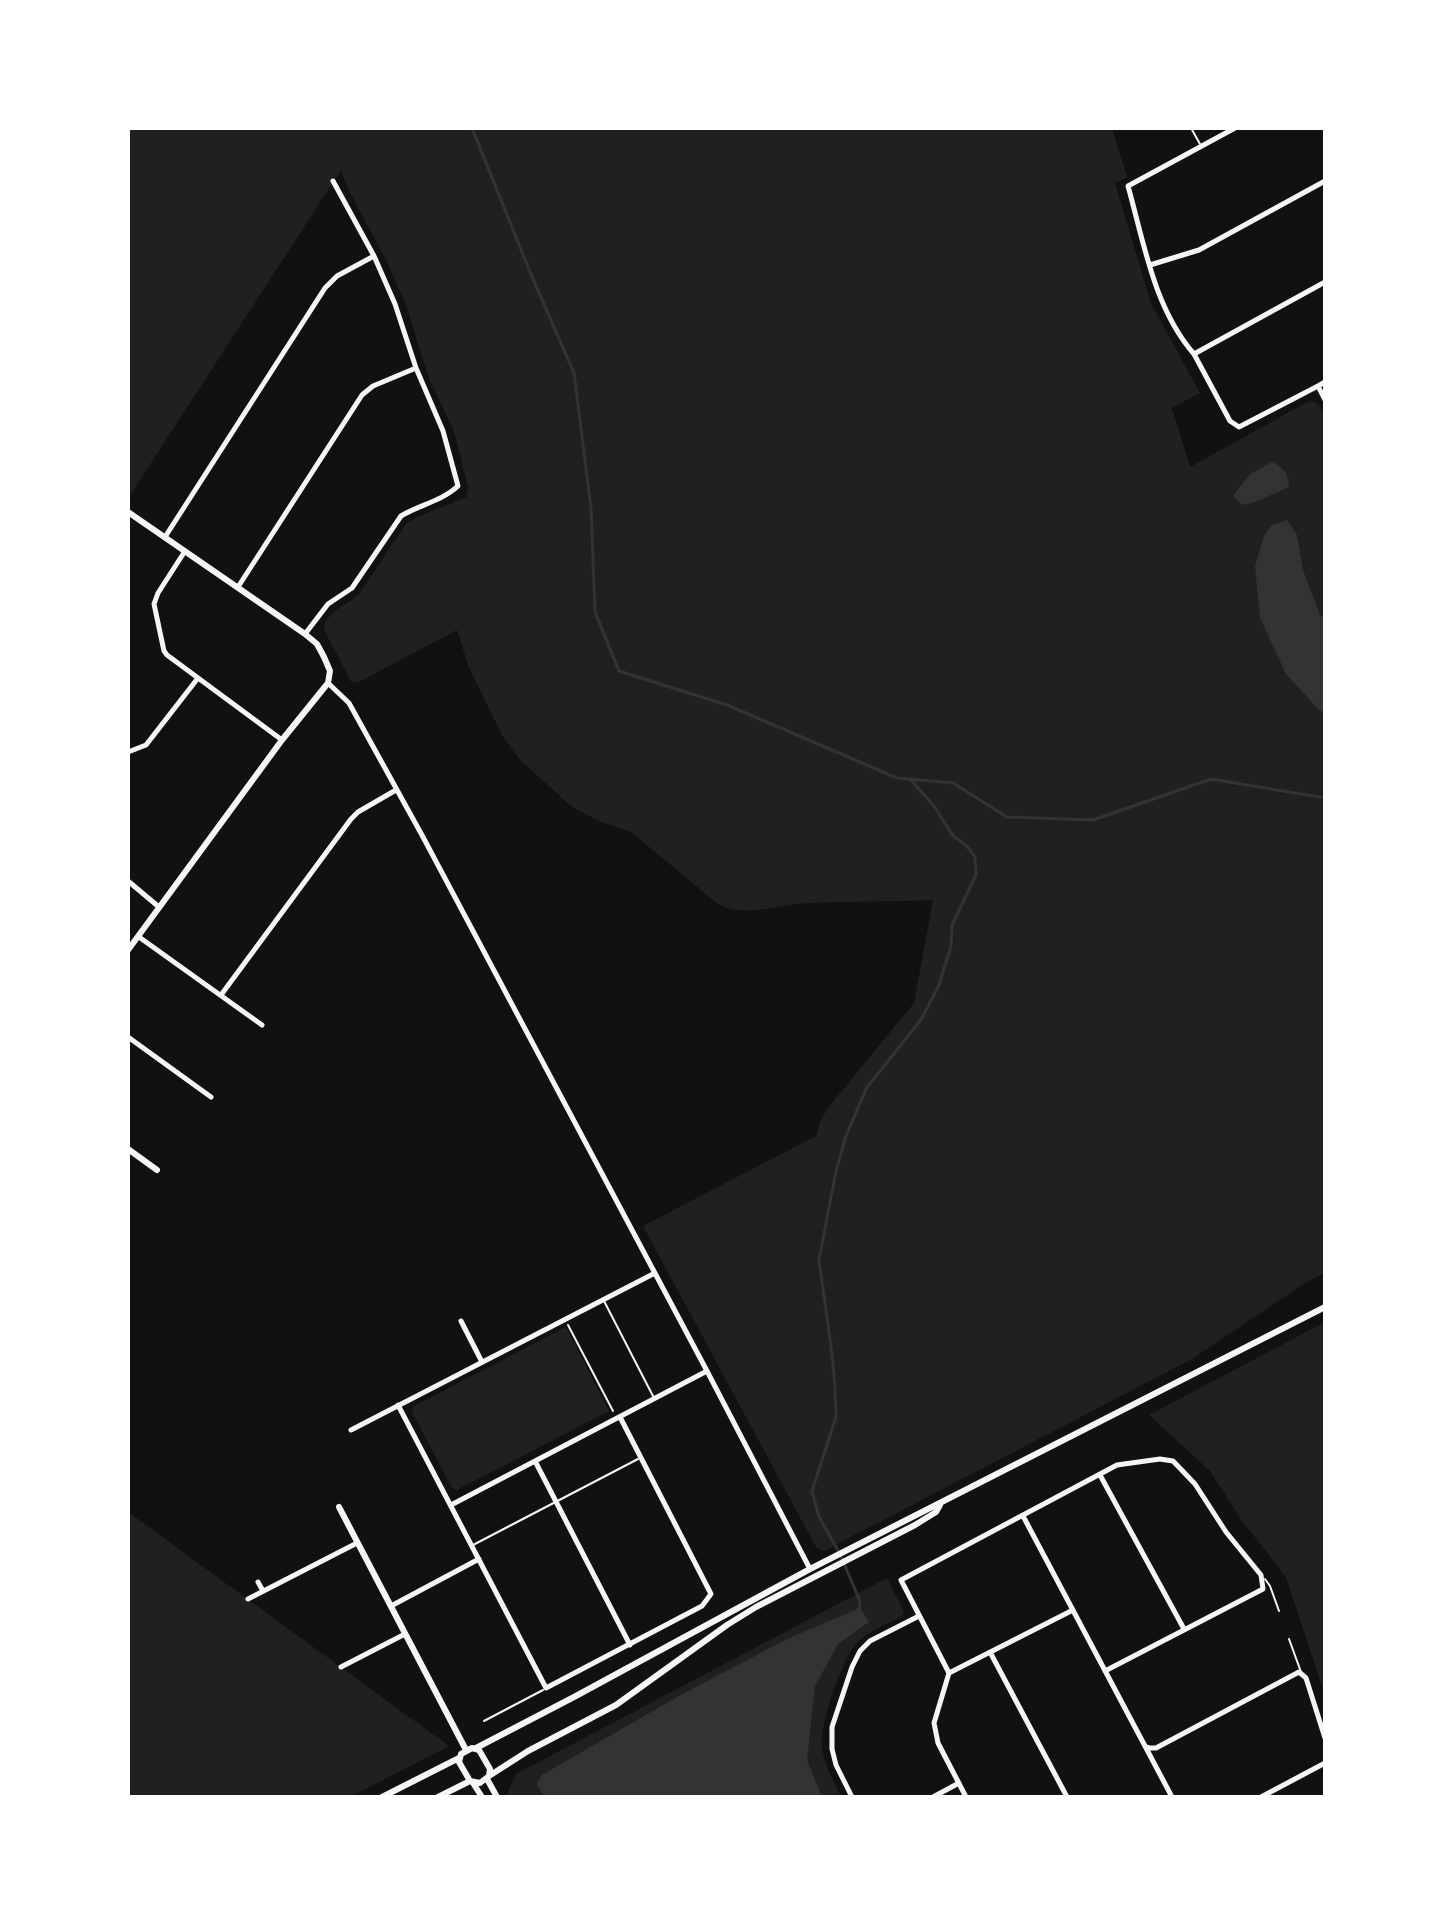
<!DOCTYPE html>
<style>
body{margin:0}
#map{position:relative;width:1453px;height:1925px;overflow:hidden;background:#111;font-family:"PT Sans",sans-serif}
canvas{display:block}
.frame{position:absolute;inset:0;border:130px solid #fff;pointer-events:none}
</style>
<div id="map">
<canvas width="1453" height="1925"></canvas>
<div class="frame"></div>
</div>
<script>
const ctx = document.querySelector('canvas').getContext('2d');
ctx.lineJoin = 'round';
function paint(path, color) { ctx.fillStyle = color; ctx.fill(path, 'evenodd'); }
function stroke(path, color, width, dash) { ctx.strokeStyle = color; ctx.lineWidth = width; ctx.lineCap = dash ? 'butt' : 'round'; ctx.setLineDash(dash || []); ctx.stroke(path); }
const green = new Path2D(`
 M128,128H1112L1127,177L1115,183L1151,303L1200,393L1172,408L1190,467L1309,401C1319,402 1320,406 1325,415V1273L1310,1280L1192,1359L824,1551L816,1547L643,1226L816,1136L821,1119L831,1104L914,1003L933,900C892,902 851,901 810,903C780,904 747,918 719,905L631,832L601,822L572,807L520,760L503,737L469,668L457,630L357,683L356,681L352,683L324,630C326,610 346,607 359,594L406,524L415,518L466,497L468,488L454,431L429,379L406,305L387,262L348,189L341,170L129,497L128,496Z
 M1325,1322V1696L1286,1577L1242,1521L1210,1471L1149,1415Z
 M566,1327L609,1411L457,1490L452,1488L412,1412L414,1406Z
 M128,1512L449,1746L350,1797H128Z
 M887,1578L904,1611L902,1616C888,1624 871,1630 859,1641C843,1655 820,1723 822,1745C823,1764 833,1780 841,1797H509L507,1794L516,1774Z`);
const water = new Path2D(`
 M1272,462C1283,468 1289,473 1289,487L1255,502L1243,505L1233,496L1250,474Z
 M1287,520L1297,535L1303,570L1320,615L1325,619V712L1320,711L1286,674L1260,618L1255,566L1264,536L1272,525Z
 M860,1608L869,1622L838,1644L815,1686L807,1760L822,1797H544L537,1784L542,1775L677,1697L787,1639Z`);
const stream = new Path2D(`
 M472,128L530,272L574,373L591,508L595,612L619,671L727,705L897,778L953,783L1007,817L1093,820L1211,779L1325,798
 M857,1610L860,1608L859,1599L840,1554L819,1517L812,1491L836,1417L835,1387L832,1354L819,1260L836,1171L846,1136L866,1089L922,1018L939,985L951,946L952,925L976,875L975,857L966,845L953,836L934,806L911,780`);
const path = new Path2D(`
 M568,1325L613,1411`);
const service = new Path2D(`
 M1191,128L1200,144
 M604,1301L654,1398
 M473,1545L638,1459
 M1265,1579L1270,1586L1279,1611
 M1289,1639L1301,1672
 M484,1721L543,1690`);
const minor = new Path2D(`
 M1235,128L1128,186C1144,243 1154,308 1194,354L1325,282
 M1150,265L1199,250L1325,181
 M1194,354L1230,421L1239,427L1318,386
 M1325,382L1318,386L1325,400
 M165,537L325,288L337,276L374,256
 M185,551L158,593L154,604L164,651L167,655L282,740
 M238,587L362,395L373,386L416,368
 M305,634L328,604L352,588L401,516C419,505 442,501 458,486L443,431L416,368L395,304L374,256L333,181
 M328,683L349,703L423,837L707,1371L810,1569
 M128,752L146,745L198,678
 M128,881L159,907
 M139,937L262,1025
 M221,995L351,819L358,812L396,790
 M128,1037L211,1097
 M461,1321L482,1362
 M398,1405L546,1688L702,1606L711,1594L620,1417
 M351,1430L655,1273
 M535,1461L630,1645
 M1100,1475L1184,1629
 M451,1505L707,1371
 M1023,1516L1172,1797
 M258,1582L263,1591
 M248,1599L357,1543
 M391,1606L479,1559
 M990,1652L1067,1797
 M341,1667L405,1634
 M949,1673L901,1580L1117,1465L1160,1459L1173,1461L1195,1484L1226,1532L1261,1575L1263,1589L1105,1671
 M1147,1747L1149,1748H1156L1299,1672L1306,1678L1325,1738
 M852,1797L836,1765L832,1749V1727L852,1667L860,1651L870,1641L919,1616
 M933,1797L959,1783
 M966,1797L938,1743L934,1723L949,1673L1073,1610
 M1261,1797L1325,1763`);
const tertiary = new Path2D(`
 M128,512L305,634L317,644L324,657L330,671L328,683L282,740L128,950
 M128,1149L157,1170
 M339,1507L466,1750
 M472,1748L479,1750L490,1769L489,1776L480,1783L470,1781L459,1762L461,1754Z
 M476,1748L574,1697L810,1569L1325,1307
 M489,1776L528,1751L616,1705L727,1625L756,1607L915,1525L936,1512L940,1505
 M487,1779L497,1797
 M473,1783L482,1797
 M382,1797L459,1758
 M438,1797L470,1781`);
paint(green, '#202020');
paint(water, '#333');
stroke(stream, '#333', 3);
stroke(path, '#f5f5f5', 2);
stroke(service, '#f5f5f5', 2);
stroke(minor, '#f5f5f5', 5);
stroke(tertiary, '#f5f5f5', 6);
</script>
